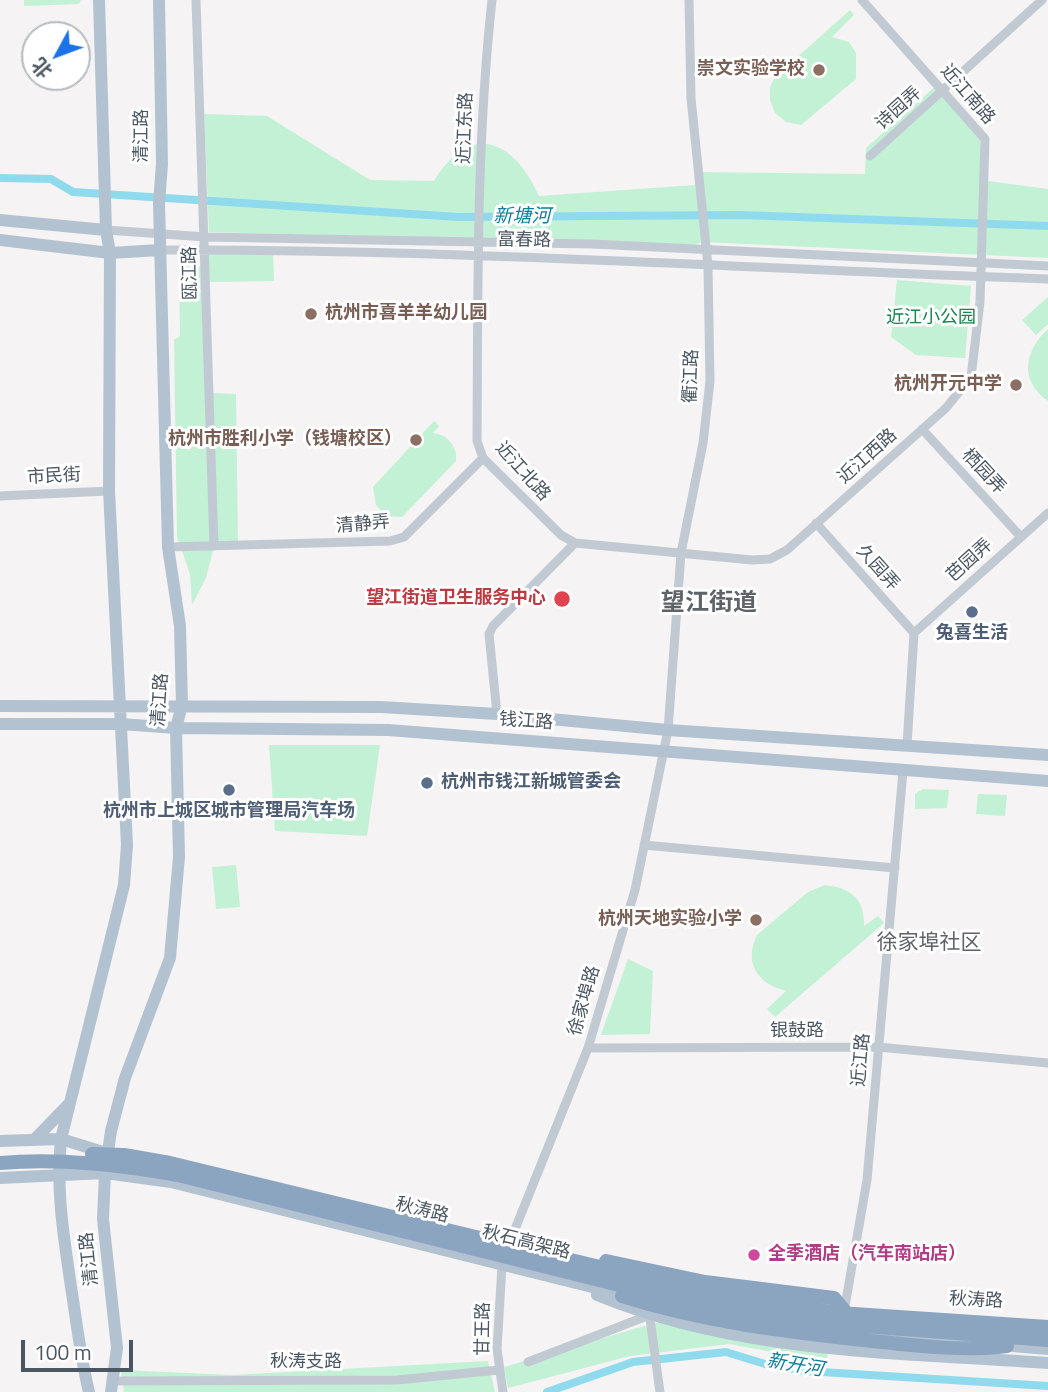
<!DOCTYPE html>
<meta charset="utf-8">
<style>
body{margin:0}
#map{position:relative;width:1048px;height:1392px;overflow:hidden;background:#f5f3f3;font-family:"Titillium Web","Noto Sans SC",sans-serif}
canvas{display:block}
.north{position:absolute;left:21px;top:21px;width:70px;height:70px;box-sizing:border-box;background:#fff;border:2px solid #b7bbc0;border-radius:50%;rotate:229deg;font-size:19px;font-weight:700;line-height:28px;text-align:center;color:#4a5661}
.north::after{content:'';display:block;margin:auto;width:24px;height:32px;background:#1a73e8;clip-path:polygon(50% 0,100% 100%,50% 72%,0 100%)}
.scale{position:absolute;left:21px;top:1340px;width:112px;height:32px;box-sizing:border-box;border:4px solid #4a5661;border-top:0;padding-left:9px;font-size:21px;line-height:24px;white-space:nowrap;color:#4a5661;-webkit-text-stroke:5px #fff;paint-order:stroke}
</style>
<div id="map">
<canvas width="1048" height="1392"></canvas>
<div class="north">北</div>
<div class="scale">100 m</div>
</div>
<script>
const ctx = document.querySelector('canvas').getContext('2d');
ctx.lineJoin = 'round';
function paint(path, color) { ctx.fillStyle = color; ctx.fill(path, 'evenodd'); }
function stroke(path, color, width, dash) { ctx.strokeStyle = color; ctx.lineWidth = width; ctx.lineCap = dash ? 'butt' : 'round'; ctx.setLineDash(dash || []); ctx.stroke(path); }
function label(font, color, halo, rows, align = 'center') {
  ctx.font = font + ' "Titillium Web","Noto Sans SC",sans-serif'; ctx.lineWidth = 6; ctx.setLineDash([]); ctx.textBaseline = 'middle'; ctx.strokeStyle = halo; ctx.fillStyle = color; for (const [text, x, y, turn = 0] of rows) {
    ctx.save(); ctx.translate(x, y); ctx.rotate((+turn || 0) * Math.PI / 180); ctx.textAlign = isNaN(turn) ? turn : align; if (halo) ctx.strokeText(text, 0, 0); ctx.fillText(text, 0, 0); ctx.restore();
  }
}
const green = new Path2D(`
 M24,0H81L79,4L24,6Z
 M850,10L854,15L832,37L849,42L856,53V79L801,125L786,122L775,113L770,100V87L775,77Z
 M938,84L980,131V180L1048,189V258L702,242L694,245L209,232L204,114L267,116L370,180L434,181C471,120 514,140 539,196L695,185V172L865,174L866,148Z
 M205,250L273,252L274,281L207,282L210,393L236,394L238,545L214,546L206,578L192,605L190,574L177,537L174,340L180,336L179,266L206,267Z
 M897,280L971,286L965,358L916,355L891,337Z
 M1048,297V324L1036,335L1022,320Z
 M1048,329V401C1019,381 1024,351 1048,329Z
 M434,421L439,426L433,433C447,434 458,447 456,461L402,517L386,516L376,505L373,487Z
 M269,745H380L367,836L275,831Z
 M923,789L949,790L947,808L915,809V794Z
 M978,794L1007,795L1005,816L976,814Z
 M236,865L240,907L216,909L212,867Z
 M825,885C851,888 865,899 864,926L878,916L884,923L775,1017L767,1009L786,991C758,984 743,963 757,935L808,892Z
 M628,959L653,971L650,1034L601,1035Z
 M696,1314L830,1329L827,1362L729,1344L630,1356L508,1388L504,1367L644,1326Z
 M488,1361L495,1392H124L121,1370L232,1375Z`);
const canal = new Path2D(`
 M0,178L51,179L73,192L458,217L741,215L1048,226
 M547,1392L633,1362L726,1352L765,1364L805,1371L1048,1386`);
const minor = new Path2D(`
 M196,0L214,546
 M492,0C476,146 478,293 477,441L483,458L561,535L575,543L752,560L770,559L787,550L946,408L971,377L980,302L985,139L862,0
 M870,156L1042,0
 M106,230L206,237L592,244L1048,266
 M160,250C456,249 752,269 1048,279
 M922,429L1021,537
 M0,496L109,491
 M816,523L914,633
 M168,547L390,541L404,537L483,458
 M914,633L1048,513
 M497,714L489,634L493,626L575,543
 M907,745L914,633
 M644,845L895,868
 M588,1048L878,1047L1048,1063
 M507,1249L588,1048L635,890L668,730L681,553L703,443L710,381L708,266L691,98L689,0
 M502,1266L497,1349L503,1392
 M649,1311L660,1392
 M844,1312L867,1180L903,771
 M528,1362L647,1316
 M113,1381L397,1380L499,1370`);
const major = new Path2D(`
 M0,220L106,230
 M0,240L110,253L160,250
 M0,706L381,707L497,714L668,730L1048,755
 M0,724H121L176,728L388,730L1048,781
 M34,1140L68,1105
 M0,1141L61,1139L103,1152
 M0,1178L105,1173L171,1182L632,1297
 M597,1295C740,1354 896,1352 1048,1363
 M864,1333L968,1342
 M1000,1345L1048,1349
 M89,1392C80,1355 76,1318 70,1280C63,1232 56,1188 61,1139L124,885L127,845L109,491L110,253L106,230L99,0
 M111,1392L117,1348L103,1219L105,1173L111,1131L125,1078L170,958L179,857L176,728L182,705L180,626L168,547L159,203L162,164L159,0`);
const highway = new Path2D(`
 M92,1154L124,1155L170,1163L732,1299L839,1313L1048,1327
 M0,1163C60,1158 119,1165 178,1175L699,1305L837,1324L1048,1340
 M606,1261L705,1282L834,1298L844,1310
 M622,1296C701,1321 781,1331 863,1340C910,1345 960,1352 1007,1346`);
const markers = [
 [819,70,7,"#8d6e63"],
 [311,314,7,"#8d6e63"],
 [1016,385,7,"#8d6e63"],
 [416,440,7,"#8d6e63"],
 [562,599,9,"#e0444e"],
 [972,612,7,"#5c6f8a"],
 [427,783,7,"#5c6f8a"],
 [229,790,7,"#5c6f8a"],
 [756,920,7,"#8d6e63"],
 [754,1255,7,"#d1479c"]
];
const educationNames = [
 ["崇文实验学校",805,70],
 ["杭州市喜羊羊幼儿园",325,314,"left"],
 ["杭州开元中学",1002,385],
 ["杭州市胜利小学（钱塘校区）",402,440],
 ["杭州天地实验小学",742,920]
];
const streetNames = [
 ["近江南路",967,95,49],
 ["诗园弄",899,109,-42],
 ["近江东路",466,128,-88],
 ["清江路",143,136,-90],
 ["富春路",524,241,1],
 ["瓯江路",191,273,-91],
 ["衢江路",692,376,-88],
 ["近江西路",868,457,-42],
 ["近江北路",522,472,48],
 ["栖园弄",983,472,47],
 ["市民街",54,477,-3],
 ["清静弄",363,525,-5],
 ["芭园弄",970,561,-42],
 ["久园弄",877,568,48],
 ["清江路",161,700,-86],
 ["钱江路",526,722,4],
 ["徐家埠路",585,1001,-74],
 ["银鼓路",797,1032],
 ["近江路",862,1060,-85],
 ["秋涛路",422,1211,14],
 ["秋石高架路",526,1243,14],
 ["清江路",90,1259,-96],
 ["秋涛路",976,1301,3],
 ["甘王路",484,1329,-89],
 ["秋涛支路",306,1363]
];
const parkNames = [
 ["近江小公园",931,319]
];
const healthNames = [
 ["望江街道卫生服务中心",546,599]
];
const serviceNames = [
 ["兔喜生活",972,634],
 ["杭州市钱江新城管委会",441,783,"left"],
 ["杭州市上城区城市管理局汽车场",229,812]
];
const hotelNames = [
 ["全季酒店（汽车南站店）",768,1255]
];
const waterNames = [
 ["新塘河",522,217],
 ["新开河",795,1366,10]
];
const quarterNames = [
 ["徐家埠社区",929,944]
];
const districtNames = [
 ["望江街道",709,604]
];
paint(green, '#c3f1d5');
stroke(canal, '#90daee', 8);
stroke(minor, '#c1cad2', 9);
stroke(major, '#b3c2d1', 12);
stroke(highway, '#8ba5c1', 14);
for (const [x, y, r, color] of markers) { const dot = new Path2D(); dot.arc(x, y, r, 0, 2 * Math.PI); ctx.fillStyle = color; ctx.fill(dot); stroke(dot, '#fff', 2.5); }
label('bold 18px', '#785e54', '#fff', educationNames, 'right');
label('18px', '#4a5661', '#fff', streetNames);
label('18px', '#17864f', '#fff', parkNames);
label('bold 18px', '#be3a42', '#fff', healthNames, 'right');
label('bold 18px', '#4e5e75', '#fff', serviceNames);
label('bold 18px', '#b23c85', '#fff', hotelNames, 'left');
label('italic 19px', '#0c7c9b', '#fff', waterNames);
label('21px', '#5f6368', '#fff', quarterNames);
label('bold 24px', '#5f6368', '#fff', districtNames);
</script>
